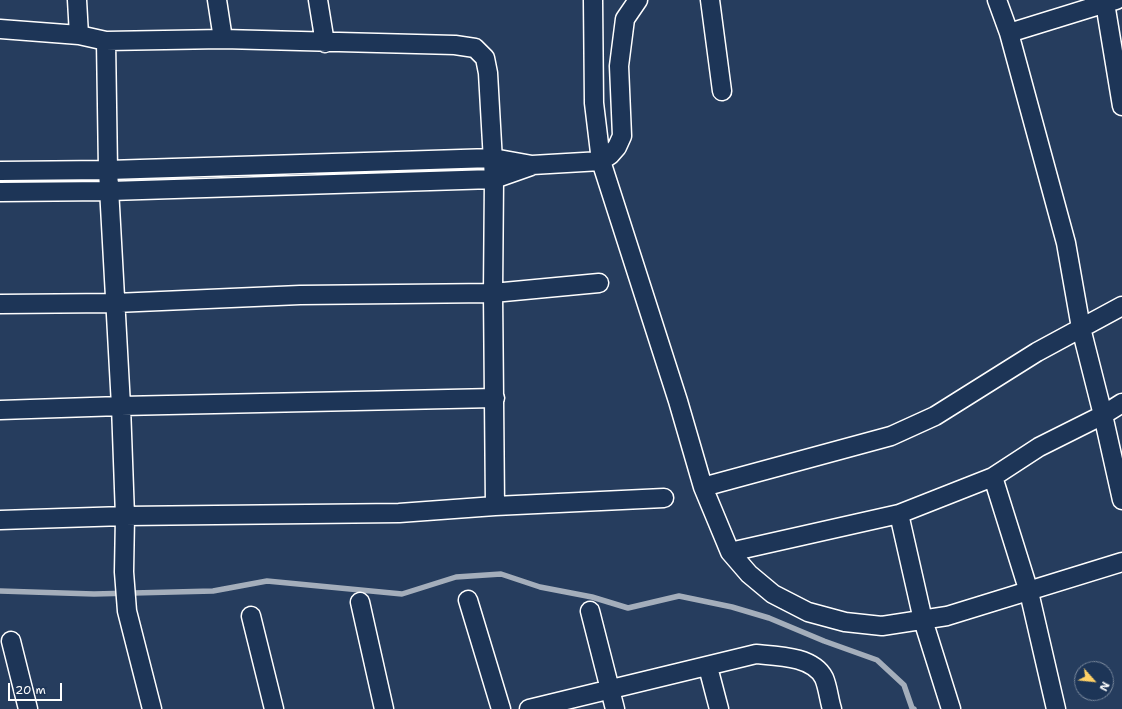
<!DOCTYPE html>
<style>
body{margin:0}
#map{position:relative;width:1122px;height:709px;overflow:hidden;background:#263d5e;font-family:"Shantell Sans",sans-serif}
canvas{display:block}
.north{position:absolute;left:1074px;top:661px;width:40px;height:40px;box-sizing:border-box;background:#1d3557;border:1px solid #77869a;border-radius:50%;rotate:117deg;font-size:11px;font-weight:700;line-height:16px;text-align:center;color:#fff}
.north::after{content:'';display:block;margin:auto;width:14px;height:18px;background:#ffd166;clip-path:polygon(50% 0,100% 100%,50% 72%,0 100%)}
.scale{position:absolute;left:8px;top:683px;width:54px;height:18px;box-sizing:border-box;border:2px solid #fff;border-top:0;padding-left:5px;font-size:12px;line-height:14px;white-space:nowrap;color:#fff;-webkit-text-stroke:3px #1d3557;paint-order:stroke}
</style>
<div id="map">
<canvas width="1122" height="709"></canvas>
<div class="north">N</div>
<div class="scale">20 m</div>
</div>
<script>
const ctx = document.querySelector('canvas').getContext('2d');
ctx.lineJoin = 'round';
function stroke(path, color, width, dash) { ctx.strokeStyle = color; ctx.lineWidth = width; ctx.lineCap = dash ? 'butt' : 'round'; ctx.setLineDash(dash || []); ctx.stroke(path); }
const stream = new Path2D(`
 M0,591L94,594L213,591L267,581L402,594L456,577L501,574L540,587L592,597L628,608L679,596L732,607L769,618L824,641L877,660L904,685L912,708L914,709`);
const minor = new Path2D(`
 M77,0L79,35
 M217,0L223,39
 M318,0L325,43
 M593,0L594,103L601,161L678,401L703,487L730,552L749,574L773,594L808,612L845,622L882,626L947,616L1122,562
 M710,0L722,91
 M997,0L1009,33L1066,243L1081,328L1103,415L1122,500
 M1105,3L1122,106
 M0,29L79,35L106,41L223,39L455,45L475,48L485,58L488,73L494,179L493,293L495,506
 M1009,33L1116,0
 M106,41L108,170L121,406L125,516L124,572L127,611L152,709
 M0,171L108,170L493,158L532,165L601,161L610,155L617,147L622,136L619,66L625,19L638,0
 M0,192L110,191L494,179L531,166
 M0,304L115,303L300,295L493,293L599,283
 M0,410L121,406L495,398
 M993,477L1029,592L1056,709
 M703,487L891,436L935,416L1037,352L1122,306
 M899,514L923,620L951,709
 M0,520L125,516L399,513L495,506L664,498
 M730,552L899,514L993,477L1039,447L1103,415L1122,403
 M468,600L501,709
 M360,602L384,709
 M590,611L615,709
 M251,616L274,709
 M11,641L28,709
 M708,667L719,709
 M529,709L756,654C777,656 813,656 824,678C828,687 829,700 832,709`);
stroke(stream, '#a4aebb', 5.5);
stroke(minor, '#fff', 21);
stroke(minor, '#1d3557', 18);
</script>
